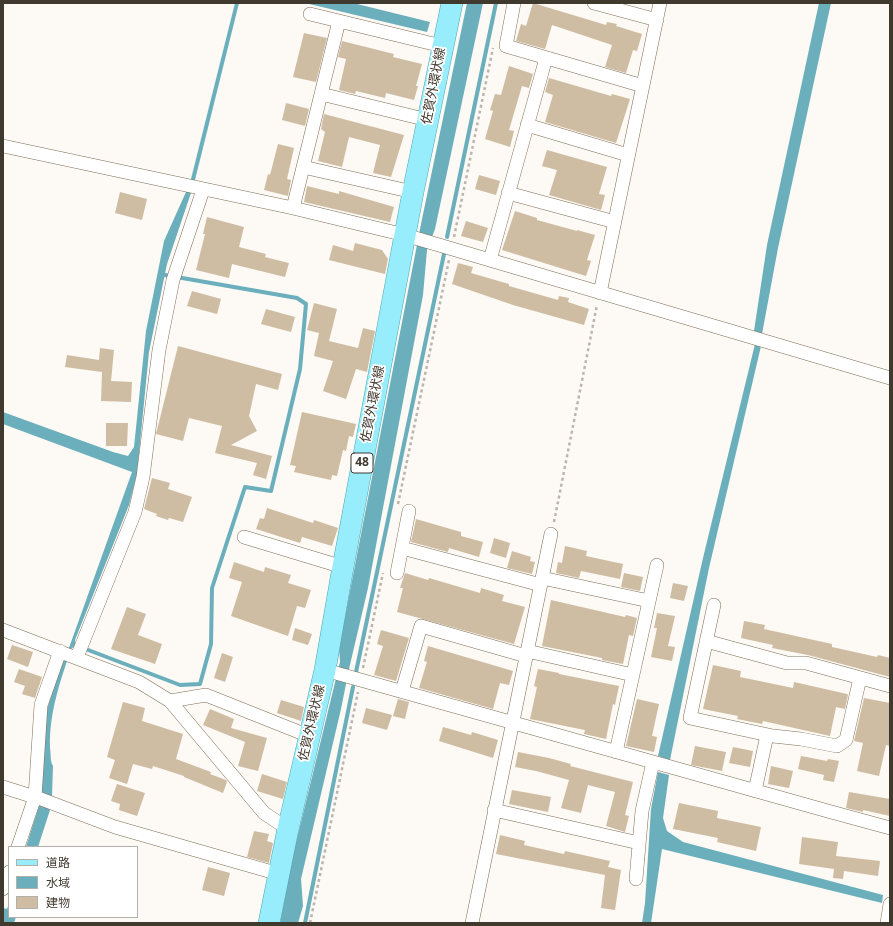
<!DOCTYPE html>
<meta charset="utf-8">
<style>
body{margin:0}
#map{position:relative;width:893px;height:926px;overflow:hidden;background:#fdf9f4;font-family:"Noto Sans","Noto Sans JP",sans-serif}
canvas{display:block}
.frame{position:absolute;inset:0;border:4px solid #40392e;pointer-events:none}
.legend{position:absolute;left:8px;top:846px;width:130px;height:72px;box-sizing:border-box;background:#fff;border:1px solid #b3b0ab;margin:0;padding:5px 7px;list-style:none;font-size:12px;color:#40392e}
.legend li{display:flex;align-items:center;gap:8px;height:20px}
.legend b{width:20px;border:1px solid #b3b0ab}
</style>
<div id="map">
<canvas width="893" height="926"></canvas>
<div class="frame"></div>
<ul class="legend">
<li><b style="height:5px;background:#97edfb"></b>道路</li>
<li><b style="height:11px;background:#6aafbb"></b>水域</li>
<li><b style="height:11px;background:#cebda2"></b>建物</li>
</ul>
</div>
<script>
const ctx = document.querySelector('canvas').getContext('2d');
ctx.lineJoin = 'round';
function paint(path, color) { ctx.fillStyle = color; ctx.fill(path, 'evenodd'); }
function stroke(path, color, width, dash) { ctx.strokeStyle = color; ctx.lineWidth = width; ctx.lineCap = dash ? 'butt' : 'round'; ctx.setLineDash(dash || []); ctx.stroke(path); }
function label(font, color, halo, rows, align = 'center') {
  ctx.font = font + ' "Noto Sans","Noto Sans JP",sans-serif'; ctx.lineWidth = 3.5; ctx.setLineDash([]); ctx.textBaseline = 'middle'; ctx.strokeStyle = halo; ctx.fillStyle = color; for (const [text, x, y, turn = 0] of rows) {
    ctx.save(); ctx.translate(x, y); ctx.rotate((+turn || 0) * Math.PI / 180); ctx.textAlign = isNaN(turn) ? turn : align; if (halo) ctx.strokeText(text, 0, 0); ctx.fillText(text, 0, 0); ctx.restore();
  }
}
const water = new Path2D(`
 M235,3H239L194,184L167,264L149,352L137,474L129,505L75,640L76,645L71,649C60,682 49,713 50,748C51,754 50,761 53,766L52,796H48L46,807L50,810L38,847H26L39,806L43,805L40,791L47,710L54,685L70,645L132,472L3,424V412L113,452L128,456L134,447L146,331L164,241L190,183Z
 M305,3H353L430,22L427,32Z
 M467,3H483L435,229L427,250L423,295L368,588L349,669L341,709L301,879L303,906L298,923H280L294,851L340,662L339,648L421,224Z
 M819,3H831L778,248L762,334L754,331L767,245Z
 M755,344L761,346L709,568L670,760L658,756L703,558Z
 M658,772L669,775L663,818L667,831L683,842L883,895L882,903L662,849L651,923H642L645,903L651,809Z
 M9,904V917H16L14,923H3V908L7,909Z`);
const stream = new Path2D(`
 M447,237L496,3
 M83,648L180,685L200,684L211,644L212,588L245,487L271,491L300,369L306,304L297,298L165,275
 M356,672L444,254
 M305,923L353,687`);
const building = new Path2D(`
 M533,3L606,25L607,22L617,24L616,26L642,34L637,51L633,50L626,73L605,67L612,45L552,25L545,49L516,41L521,24L526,26Z
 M304,33L327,38L316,82L293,77Z
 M342,41L394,54L393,57L422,64L416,86H418L414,100L386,93L385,98L356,91L355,94L339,90L346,59L338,57Z
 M509,66L533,74L529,88L522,86L509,130L514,131L510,147L485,139L493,111L490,110L495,94L501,95Z
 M549,78L611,96L612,94L630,99L616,143L545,122L553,95L545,92Z
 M286,103L309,109L305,126L282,120Z
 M324,114L404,135L391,177L373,173L380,145L349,137L342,167L318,161L325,132L321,129Z
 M278,144L294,148L287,179L291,180L288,196L264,190L268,174L270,175Z
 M547,150L607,167L599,194L605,195L601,210L549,195L557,170L542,166Z
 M479,175L500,181L496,195L475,189Z
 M307,186L339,194V191L394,207L390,222L304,202Z
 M120,192L147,199L142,220L115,213Z
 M515,211L537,218V220L577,231V230L595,235L587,260L591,261L586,276L502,250Z
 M207,217L244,227L239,247L266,254L265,257L289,263L285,277L232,264L229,278L196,270L205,234H203Z
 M466,221L488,228L483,242L461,236Z
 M355,243L382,250L388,259L385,274L329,260L333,245L353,251Z
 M458,263L473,267L471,273L509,284V286L558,300L559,296L569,298L568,302L589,309L584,325L513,305L452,284Z
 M192,291L221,299L217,314L187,306Z
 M314,303L337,309L329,341L358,348L363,328L375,331L367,372L356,369L346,399L323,391L333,361L314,356L319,333L307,330Z
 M266,309L295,317L291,332L261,324Z
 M178,346L282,374L278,390L256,384L249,416L257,431L231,445L272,456L266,479L253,475L257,463L215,453L222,426L189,418L183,441L156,434Z
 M100,348L114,350L111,381L132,382L131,402L101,401L102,372L65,367L67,355L99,360Z
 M302,412L356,424L353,437L349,436L346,451L343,450L337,476L332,475L331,480L294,472L296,466L290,465Z
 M106,423H128L127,446H106Z
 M152,478L170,483L168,489L192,497L183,522L169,518L168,520L156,516L157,514L144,509Z
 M267,508L313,523L314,520L338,528L332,546L302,537L300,543L256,529L260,518L264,519Z
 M416,519L461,532V536L483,542L479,557L449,548L448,552L411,542Z
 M494,538L510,543L506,558L490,553Z
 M565,546L587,551L586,556L623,564L620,579L581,571L579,578L556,573L558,562L562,563Z
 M512,551L531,557L530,561L535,562L532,574L507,568Z
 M234,562L264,572L265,567L291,575L288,583L311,590L305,608L297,606L288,636L231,616L242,582L229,578Z
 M405,573L428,580L429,578L480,593L481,588L504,595L502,601L525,607L514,644L397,612L403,588H400Z
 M624,573L643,577L640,591L621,587Z
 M673,583L688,586L684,601L670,598Z
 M551,600L625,617L626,615L637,618L633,636L629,635L623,664L602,660V658L542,646Z
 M127,607L146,614L138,635L162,644L155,664L111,649Z
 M657,613L675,616L668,646L675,647L672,661L651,657L657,628H654Z
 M744,621L765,625L764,629L832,644V647L877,657L878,655L890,658V677L808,655L772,648L773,645L741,638Z
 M295,628L312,634L308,645L292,640Z
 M381,630L409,638L396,681L374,675L383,646L377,644Z
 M12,645L33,652L28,667L7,659Z
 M428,646L513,671L509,685L500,683L493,709L419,688L427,662L424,661Z
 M222,653L233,657L225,682L214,678Z
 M713,665L741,671L740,677L793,688L794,682L847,694L848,695L845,709L836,707L830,736L763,721L762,724L737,719L738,716L703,709Z
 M19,669L42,677L35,698L22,694L25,686L14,682Z
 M538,669L559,673V674L619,686L615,705L613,704L606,739L584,734L585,730L530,719L537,687L534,686Z
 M864,698L890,703V746L886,745L879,776L857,771L863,743L854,741Z
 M398,699L409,702L405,719L393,716Z
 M637,699L659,704L652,736L657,737L654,752L626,746Z
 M281,700L304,707L301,721L277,713Z
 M123,702L145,708L142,721L183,734L176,759L211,772L210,774L226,780L227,782L223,793L184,777V776L153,766L152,769L133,764L127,784L109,778L115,760L107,757Z
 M366,708L392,715L387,730L362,723Z
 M210,709L234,719L231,728L267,738L258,771L238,766L245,742L203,725Z
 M443,727L471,735L472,732L498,740L493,758L439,741Z
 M695,746L726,752L722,771L691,765Z
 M733,747L753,751L750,767L729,763Z
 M518,752L549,758L571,764L570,766L633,782L625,815L629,816L625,832L606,826L615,792L588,785L581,813L561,808L569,780L536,771L515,767Z
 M801,756L827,761L828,759L839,761L834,782L823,780L824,775L798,769Z
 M771,766L793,771L789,788L768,784Z
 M262,774L287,782L283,799L257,791Z
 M117,784L145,793L137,816L119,810L120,804L111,801Z
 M512,790L551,797L548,812L509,804Z
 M849,792L890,799V816L863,810V812L846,808Z
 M679,803L718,811L717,818L761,827L756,851L717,842L718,838L673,829Z
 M254,831L269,834L267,841L273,843L269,863L247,857Z
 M500,835L525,841L524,845L564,854L565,851L610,861L608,867L621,870L615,910L601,908L605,875L496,854Z
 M802,837L838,842L836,856L880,861L878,876L844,871L843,879L833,878L834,869L799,864Z
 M208,867L230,873L224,896L202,890Z`);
const path = new Path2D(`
 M454,237L493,48
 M398,504L449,260
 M554,522L597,305
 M363,668L383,573
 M310,923L358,692`);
const minor = new Path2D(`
 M514,3L506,46L643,86
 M594,3L657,20
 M310,14L442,46
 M321,94L428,120
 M527,125L628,155
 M3,146L293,208L405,235L890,378
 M303,167L413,192
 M508,193L615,222
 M293,208L339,21
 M490,260L546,58
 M600,293L660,3
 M244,537L343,567
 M402,548L541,585
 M397,573L409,511
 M542,578L649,601
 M714,605L690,718L773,736L801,739L837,746L846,740L860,678
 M3,630L139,682L170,701L264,813L288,829
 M706,641L787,663H806L890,686
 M527,651L633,675
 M77,657L135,512L143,477L159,350L173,280L203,190
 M325,670C513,722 701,777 890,828
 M402,691L421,626L526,656
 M170,701L206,695L309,736
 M616,752L657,565
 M3,787L41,799L115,827L279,874
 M755,791L767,735
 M494,810L639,843
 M18,847L35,797L41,705L60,651
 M636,879L642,811L653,762
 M3,889L9,872
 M472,923L551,534
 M887,923L890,904`);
const primary = new Path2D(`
 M269,923L288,829L325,670L343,567L413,192L452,3`);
const shields = [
 [362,463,22]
];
const shieldNames = [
 ["48",362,463]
];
const streetNames = [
 ["佐賀外環状線",434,86,-79],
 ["佐賀外環状線",373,404,-79],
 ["佐賀外環状線",312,723,-77]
];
paint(water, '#6aafbb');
stroke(stream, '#6aafbb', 4);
paint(building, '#cebda2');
stroke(minor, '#7e6f56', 14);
stroke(primary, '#4ca6b1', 22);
stroke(path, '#bab5ae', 2.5, [3, 3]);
stroke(minor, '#fff', 13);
stroke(primary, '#97edfb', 21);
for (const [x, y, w] of shields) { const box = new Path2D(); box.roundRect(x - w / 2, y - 10, w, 20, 3); ctx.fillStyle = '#fff'; ctx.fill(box); stroke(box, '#40392e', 1); }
label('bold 12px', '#40392e', null, shieldNames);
label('13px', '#40392e', '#fff', streetNames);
</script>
